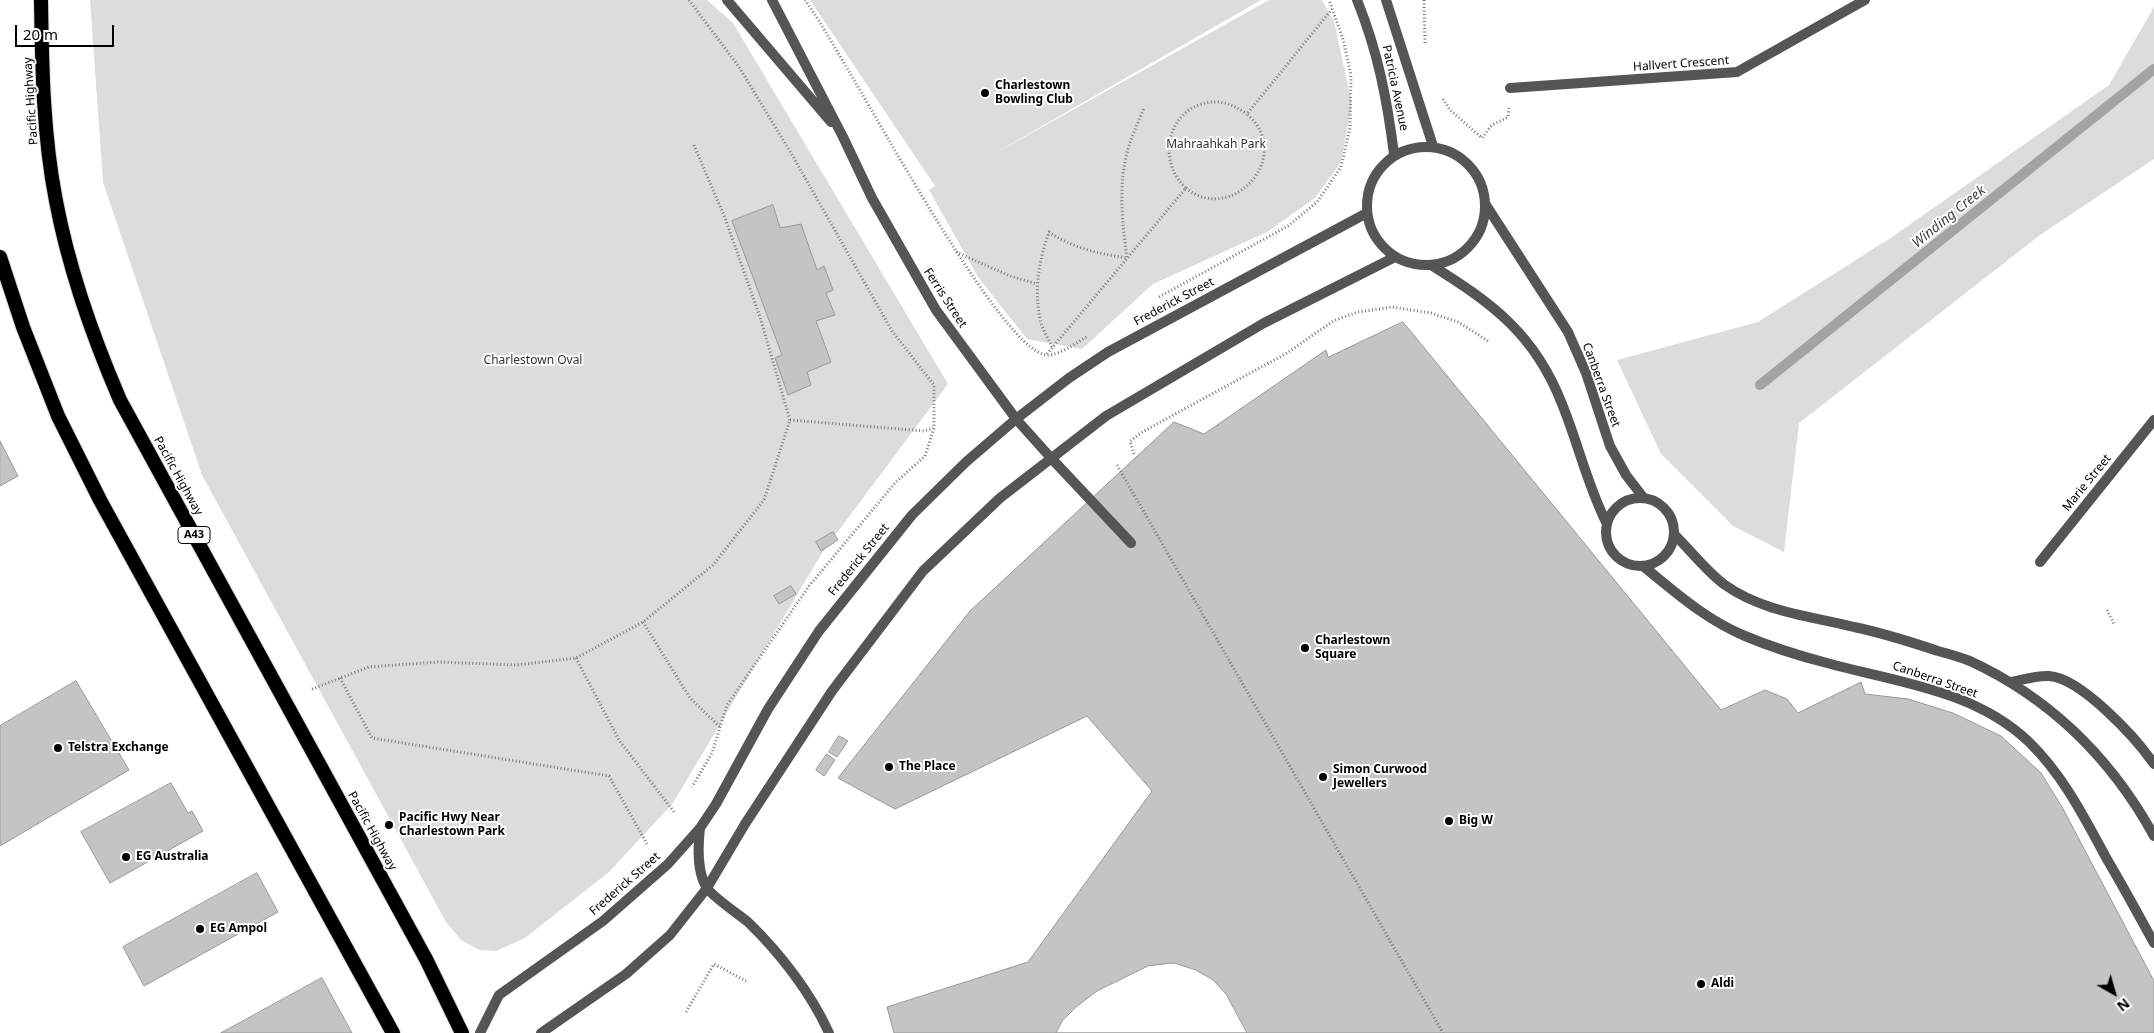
<!DOCTYPE html>
<style>
body{margin:0}
#map{position:relative;width:2154px;height:1033px;overflow:hidden;background:#fff;font-family:"Noto Sans",sans-serif}
canvas{display:block}
.north{position:absolute;left:2089px;top:968px;width:50px;height:50px;-webkit-text-stroke:4px #fff;paint-order:stroke;rotate:142deg;font-size:14px;font-weight:700;line-height:20px;text-align:center;color:#000}
.north::after{content:'';display:block;margin:auto;width:18px;height:22px;background:#000;clip-path:polygon(50% 0,100% 100%,50% 72%,0 100%)}
.scale{position:absolute;left:15px;top:25px;width:99px;height:22px;box-sizing:border-box;border:2px solid #000;border-top:0;padding-left:6px;font-size:15px;line-height:18px;white-space:nowrap;color:#000;-webkit-text-stroke:4px #fff;paint-order:stroke}
</style>
<div id="map">
<canvas width="2154" height="1033"></canvas>
<div class="north">N</div>
<div class="scale">20 m</div>
</div>
<script>
const ctx = document.querySelector('canvas').getContext('2d');
ctx.lineJoin = 'round';
function paint(path, color) { ctx.fillStyle = color; ctx.fill(path, 'evenodd'); }
function stroke(path, color, width, dash) { ctx.strokeStyle = color; ctx.lineWidth = width; ctx.lineCap = dash ? 'butt' : 'round'; ctx.setLineDash(dash || []); ctx.stroke(path); }
function label(font, color, halo, rows, align = 'center') {
  ctx.font = font + ' "Noto Sans",sans-serif'; ctx.lineWidth = 4; ctx.setLineDash([]); ctx.textBaseline = 'middle'; ctx.strokeStyle = halo; ctx.fillStyle = color; for (const [text, x, y, turn = 0] of rows) {
    ctx.save(); ctx.translate(x, y); ctx.rotate((+turn || 0) * Math.PI / 180); ctx.textAlign = isNaN(turn) ? turn : align; if (halo) ctx.strokeText(text, 0, 0); ctx.fillText(text, 0, 0); ctx.restore();
  }
}
const green = new Path2D(`
 M90,0H707L733,23L948,384L822,553L673,803L609,872L525,938L496,951L479,950L461,940L446,922L202,475L103,182Z
 M810,0H1261L985,159L1269,0H1322L1334,21L1352,104L1341,162L1315,198L1267,232L1153,284L1082,349L1027,339L978,277L929,190L935,186Z
 M2154,7V159L2040,235L1799,423L1784,552L1733,526L1661,454L1617,360L1758,322L1892,237L2109,85Z`);
const stream = new Path2D(`
 M1760,385L2154,69`);
const building = new Path2D(`
 M773,205L780,228L801,224L817,270L824,266L833,290L826,293L835,315L816,321L831,362L807,372L811,385L788,395L775,358L782,355L732,221Z
 M1403,322L1721,710L1765,690L1787,699L1798,713L1861,682L1865,694L1908,699L1953,713L2001,736L2041,773L2062,807L2154,981V1033H894L887,1007L1028,962L1152,791L1087,716L895,809L838,778L970,611L1174,422L1204,434L1326,350L1328,357Z
 M0,441L18,476L0,486Z
 M833,532L838,540L821,551L816,542Z
 M791,586L796,594L779,604L774,596Z
 M76,681L129,770L0,846V726Z
 M839,736L848,741L837,757L829,752Z
 M827,754L835,760L824,776L816,770Z
 M171,783L188,813L192,811L203,831L110,883L81,832Z
 M257,873L278,912L144,986L123,947Z
 M1174,963L1196,970L1213,980L1226,994L1247,1033H1056L1062,1021L1076,1007L1097,991L1148,966Z
 M322,978L352,1033H221Z`);
const path = new Path2D(`
 M689,0L739,67L791,153L892,331L934,385V428L925,456L895,483L809,586L727,705L712,753L692,787
 M805,0C844,52 997,352 1047,355C1061,355 1077,342 1088,336
 M1424,0L1425,44
 M1443,99L1450,110L1482,138L1492,125L1508,117L1509,108
 M1186,188C1226,222 1285,169 1257,125C1254,121 1250,117 1247,114L1332,9
 M956,252L1010,276L1037,284
 M1159,297L1288,226L1317,202L1341,167L1350,128L1351,75L1343,39L1329,0
 M1052,347C1048,338 1042,329 1040,319C1034,289 1039,260 1049,232C1072,248 1100,254 1127,258C1122,220 1117,178 1131,140C1135,129 1140,118 1144,108
 M1047,354L1186,188C1153,158 1171,100 1218,102C1229,103 1238,108 1247,114
 M790,420L924,431L933,428
 M1134,454L1130,441L1144,431L1287,353L1333,321L1358,312L1392,307L1431,313L1458,322L1488,341
 M1117,465L1443,1033
 M2107,610L2114,624
 M643,622L690,698L720,727
 M576,658L619,740L674,812
 M340,678L372,738L609,776L647,844
 M312,689L369,667L438,662L517,665L576,658L643,622L713,565L764,500L790,420L760,317L725,218L693,143
 M686,1012L714,964L748,982`);
const service = new Path2D(`
 M1051,458L1131,543
 M2011,682C2022,680 2037,675 2049,676C2081,678 2136,738 2154,764`);
const minor = new Path2D(`
 M1510,88L1737,72L1865,0
 M2040,562L2154,420`);
const tertiary = new Path2D(`
 M727,0L831,122
 M772,0L843,137L872,198L936,310L1016,419L1051,458
 M1357,0C1378,52 1387,99 1394,154
 M1386,0L1433,146
 M1367 206a59 59 0 1 1 118 0a59 59 0 1 1-118 0Z
 M1486,205L1568,332L1586,373L1610,446L1626,475L1643,497
 M1431,265C1492,303 1535,334 1562,404C1578,443 1587,484 1606,522
 M1606 532a34 34 0 1 1 68 0a34 34 0 1 1-68 0Z
 M1674,534C1689,549 1709,574 1725,585C1763,612 1811,616 1854,627C1883,633 1911,642 1938,651C1949,654 1960,657 1970,661C2052,699 2111,758 2154,836
 M1643,566C1675,592 1706,620 1745,636C1771,647 1800,656 1827,663C1896,682 1975,690 2029,742C2064,776 2085,819 2108,861C2124,888 2139,916 2154,943
 M700,828C698,845 697,873 707,888C714,898 737,913 748,922C780,953 811,993 829,1033
 M480,1033L499,995L603,921L668,864L700,828L716,804L768,709L819,631L912,515L966,462L1016,419L1069,378L1108,352L1365,214
 M541,1033L626,974L670,935L707,888L745,824L832,691L923,571L1000,498L1106,416L1264,323L1393,258`);
const trunk = new Path2D(`
 M41,0C42,67 43,135 56,201C69,270 92,335 120,400L426,959L462,1033
 M0,257L23,327L58,416L100,500L393,1033`);
const markers = [
 [985,93,5,"#000"],
 [1305,648,5,"#000"],
 [58,748,5,"#000"],
 [889,767,5,"#000"],
 [1323,777,5,"#000"],
 [1449,821,5,"#000"],
 [389,825,5,"#000"],
 [126,857,5,"#000"],
 [200,929,5,"#000"],
 [1701,984,5,"#000"]
];
const shields = [
 [194,535,32]
];
const shieldNames = [
 ["A43",194,535]
];
const streetNames = [
 ["Hallvert Crescent",1681,64,-4],
 ["Patricia Avenue",1395,88,78],
 ["Pacific Highway",31,101,-94],
 ["Ferris Street",945,298,57],
 ["Frederick Street",1174,302,-28],
 ["Canberra Street",1601,385,70],
 ["Pacific Highway",178,476,61],
 ["Marie Street",2087,483,-51],
 ["Frederick Street",859,560,-51],
 ["Canberra Street",1935,680,19],
 ["Pacific Highway",372,831,61],
 ["Frederick Street",625,884,-41]
];
const poiNames = [
 ["Charlestown",995,86],
 ["Bowling Club",995,100],
 ["Charlestown",1315,641],
 ["Square",1315,655],
 ["Telstra Exchange",68,748],
 ["The Place",899,767],
 ["Simon Curwood",1333,770],
 ["Jewellers",1333,784],
 ["Pacific Hwy Near",399,818],
 ["Charlestown Park",399,832],
 ["Big W",1459,821],
 ["EG Australia",136,857],
 ["EG Ampol",210,929],
 ["Aldi",1711,984]
];
const parkNames = [
 ["Mahraahkah Park",1216,145],
 ["Charlestown Oval",533,361]
];
const waterNames = [
 ["Winding Creek",1949,217,-39]
];
paint(green, '#dcdcdc');
stroke(stream, '#a3a3a3', 10);
paint(building, '#c4c4c4');
stroke(building, '#999', 1);
stroke(trunk, '#dbdbdb', 16);
stroke(path, '#777', 3, [1, 2.5]);
stroke(service, '#555', 10);
stroke(minor, '#555', 10);
stroke(tertiary, '#555', 10);
stroke(trunk, '#000', 14);
for (const [x, y, r, color] of markers) { const dot = new Path2D(); dot.arc(x, y, r, 0, 2 * Math.PI); ctx.fillStyle = color; ctx.fill(dot); stroke(dot, '#fff', 2); }
for (const [x, y, w] of shields) { const box = new Path2D(); box.roundRect(x - w / 2, y - 8.5, w, 17, 4); ctx.fillStyle = '#fff'; ctx.fill(box); stroke(box, '#000', 1); }
label('bold 11px', '#000', null, shieldNames);
label('12px', '#000', '#fff', streetNames);
label('bold 12px', '#000', '#fff', poiNames, 'left');
label('12px', '#333', '#fff', parkNames);
label('italic 14px', '#444', '#fff', waterNames);
</script>
